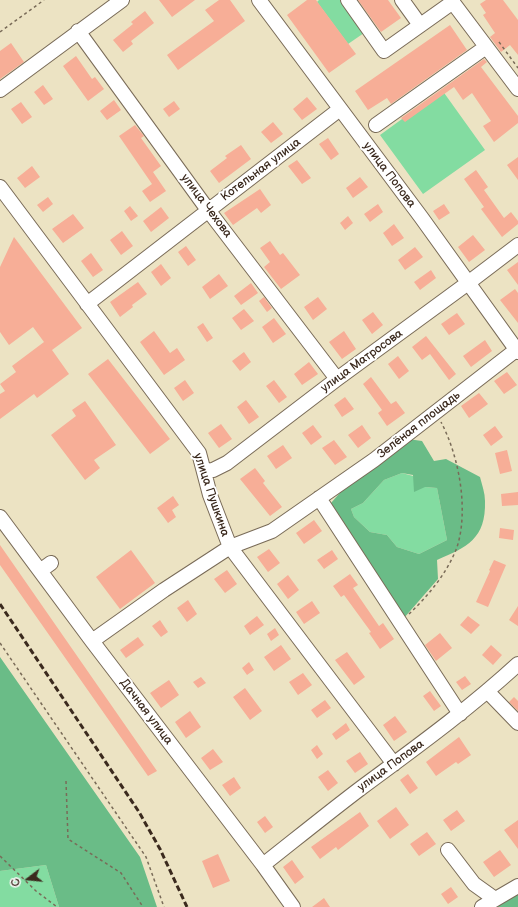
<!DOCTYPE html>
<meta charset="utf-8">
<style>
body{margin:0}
#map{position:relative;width:518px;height:907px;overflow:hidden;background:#ece3c3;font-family:"Balsamiq Sans",sans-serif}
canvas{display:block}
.north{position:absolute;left:8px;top:859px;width:40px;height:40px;-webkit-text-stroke:3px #fff;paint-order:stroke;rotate:254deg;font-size:11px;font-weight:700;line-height:16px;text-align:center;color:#3b2a1e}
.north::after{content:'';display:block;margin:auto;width:14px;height:18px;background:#3b2a1e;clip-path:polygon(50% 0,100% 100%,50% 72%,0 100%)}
</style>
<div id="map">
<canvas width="518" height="907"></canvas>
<div class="north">С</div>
</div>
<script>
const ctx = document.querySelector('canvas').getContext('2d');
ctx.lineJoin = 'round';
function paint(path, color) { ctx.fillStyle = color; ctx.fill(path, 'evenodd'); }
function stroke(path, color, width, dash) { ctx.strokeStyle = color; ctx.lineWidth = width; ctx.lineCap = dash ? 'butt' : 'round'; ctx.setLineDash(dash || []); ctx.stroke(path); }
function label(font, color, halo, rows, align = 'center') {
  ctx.font = font + ' "Balsamiq Sans",sans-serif'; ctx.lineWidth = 4; ctx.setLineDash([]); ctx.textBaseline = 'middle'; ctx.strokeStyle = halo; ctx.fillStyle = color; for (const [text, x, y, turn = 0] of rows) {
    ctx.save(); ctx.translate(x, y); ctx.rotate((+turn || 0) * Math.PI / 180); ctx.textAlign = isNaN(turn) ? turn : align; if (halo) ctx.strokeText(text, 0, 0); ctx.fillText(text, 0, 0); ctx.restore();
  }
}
const green = new Path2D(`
 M319,0H340L364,33L348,44L317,2Z
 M442,90L485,150L423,194L380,135Z
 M402,473L413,476L425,487L437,488L447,540L419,554L397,547L387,535L370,532L354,517L351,509L363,503L384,480Z
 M46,865L59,907H0V871Z`);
const forest = new Path2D(`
 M408,439L422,441L434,461L446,459L480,477C482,485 485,493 485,501C486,539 467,547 437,560L438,579L404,618L331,503L345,487ZM402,473L413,475L414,492L425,487L437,488L447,540L419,554L397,547L387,535L370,532L354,517L351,509L363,503L384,480Z
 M0,657L140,857L157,907H59L46,865L0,871Z
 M518,890V907H490Z`);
const building = new Path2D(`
 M159,0H195L172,17Z
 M219,0H230L245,21L178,70L167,55L214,21L205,10Z
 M307,0H316L356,54L329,73L287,15Z
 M358,0H388L401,18L381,32Z
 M486,0H503L518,20V55L510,45L501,52L490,37L495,33L483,15L486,13L480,4Z
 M145,11L154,23L131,41L133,44L123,52L113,40L133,24L131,22Z
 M450,25L467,50L391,104L387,98L368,110L355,91Z
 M11,43L24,62L0,79V51Z
 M76,56L92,79L95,77L104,89L88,101L63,66Z
 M484,59L487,62L481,67L518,116V123L494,142L483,126L491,121L472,93L463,100L454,87L405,122L401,118Z
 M43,85L53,99L44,105L34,92Z
 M307,97L317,109L302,120L293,109Z
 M114,100L121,110L107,120L100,111Z
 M174,101L180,109L169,117L163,109Z
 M21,102L32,117L22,124L11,109Z
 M273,122L283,134L271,143L261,132Z
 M135,125L144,136L141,138L161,166L153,172L166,191L150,202L142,191L152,184L119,136Z
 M328,138L339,154L331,160L319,144Z
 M241,145L251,159L219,183L210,171L227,158L225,156Z
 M518,157V180L507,165Z
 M297,160L311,178L302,184L288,166Z
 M32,166L40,177L25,188L17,178Z
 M476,170L488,187L484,190L504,218L511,212L518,221V224L502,237L481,209L484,207L464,179Z
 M360,177L368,187L353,198L346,188Z
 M260,189L271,205L261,213L257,208L233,225L224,213Z
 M48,197L53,204L43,212L37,205Z
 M378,204L383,212L370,222L364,214Z
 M444,204L450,213L439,220L433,211Z
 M130,206L138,216L131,221L124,211Z
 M161,207L169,218L151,232L143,221Z
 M73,214L84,228L63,243L52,229Z
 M348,216L353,223L345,230L340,223Z
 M394,224L404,238L392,246L383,233Z
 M122,231L133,246L121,255L110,240Z
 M473,235L485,250L469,262L458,247Z
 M14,237L82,328L52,350L69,374L37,398L34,394L0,419V394L5,391L0,384L16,372L12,366L44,342L33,327L9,345L0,332V267Z
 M270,241L280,255L283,253L300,275L281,289L264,267L270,262L260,248Z
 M186,246L196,260L188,266L178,252Z
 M415,247L423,257L405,270L398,260Z
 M91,253L103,270L93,277L81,261Z
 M518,262V285L507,270Z
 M161,264L171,278L161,286L151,272Z
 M431,270L436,278L420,290L414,282Z
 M219,274L228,286L210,299L202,287Z
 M138,282L147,294L132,305L133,307L120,317L110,302Z
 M251,283L258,293L241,305L234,296Z
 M515,289L518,293V323L500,300Z
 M264,297L272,308L267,312L259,301Z
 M318,297L327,309L313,320L304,307Z
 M244,309L254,321L241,330L232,318Z
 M373,312L383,325L372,334L362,320Z
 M457,313L465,324L449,335L441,324Z
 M274,318L286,334L273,343L262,327Z
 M203,323L213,338L207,342L197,327Z
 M154,331L170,353L177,348L185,360L164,375L140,342Z
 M344,331L356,349L342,359L329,342Z
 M426,336L456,374L449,380L430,354L422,360L412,347Z
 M485,340L492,351L471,367L463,356Z
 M244,352L251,362L240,371L232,361Z
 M398,356L409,371L399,379L388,364Z
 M108,359L170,439L150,454L88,374Z
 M309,362L318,374L302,385L294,374Z
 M507,372L517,385L504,394L494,381Z
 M371,377L391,404L396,401L405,413L387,426L378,413L382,410L363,384Z
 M185,380L194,393L183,401L174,388Z
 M274,380L287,397L279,403L266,386Z
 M479,393L488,404L469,418L461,406Z
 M345,397L354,409L342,417L334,405Z
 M246,400L259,417L249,424L237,407Z
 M85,401L116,445L94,460L100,468L85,480L51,435L76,416L72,410Z
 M221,424L232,439L219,448L208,433Z
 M313,425L322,437L311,445L302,433Z
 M362,425L371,438L358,448L348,435Z
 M495,426L503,437L491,446L483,435Z
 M334,440L347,457L335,465L322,448Z
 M283,445L292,458L276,469L267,456Z
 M507,450L512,471L500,474L495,453Z
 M255,468L265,481L263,483L282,507L270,516L240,479Z
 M518,492V505L502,506L501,494Z
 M173,496L179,505L172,510L176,517L168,523L157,508Z
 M314,520L322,531L304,544L296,533Z
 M500,528L514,530L513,540L499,538Z
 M0,545L157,771L148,776L0,565Z
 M269,549L280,563L268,572L257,557Z
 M131,550L155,583L120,609L96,577Z
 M332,550L338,559L324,569L317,560Z
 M494,560L506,565L488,607L476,602L490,571L489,570Z
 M227,570L237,584L225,593L214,579Z
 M350,574L358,585L353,588L379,626L383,623L394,639L380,649L369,633L371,632L344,595L341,597L333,586Z
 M288,575L299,590L288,599L277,584Z
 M188,600L197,614L187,622L177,608Z
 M312,601L320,613L304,624L296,612Z
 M518,606V626L509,620Z
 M257,616L264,625L250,635L244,626Z
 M468,616L480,625L471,634L460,625Z
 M160,620L168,632L161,637L152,626Z
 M275,628L279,635L271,641L267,634Z
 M440,633L452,648L436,661L425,645Z
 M138,637L144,645L126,658L120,650Z
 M281,645L291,659L274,671L264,657Z
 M491,645L502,655L493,665L482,655Z
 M347,652L365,677L354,685L335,660Z
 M249,662L254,670L247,675L242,668Z
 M303,673L312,685L298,695L289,682Z
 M465,676L471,684L462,690L456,682Z
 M201,677L206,683L198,688L193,682Z
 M169,680L179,695L161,708L150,693Z
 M245,688L262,711L250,720L233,697Z
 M430,691L441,706L434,711L423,696Z
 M514,697L518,701V711L509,702Z
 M325,700L331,708L317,718L311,710Z
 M190,711L201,727L186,738L175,722Z
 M395,716L407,732L394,741L383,725Z
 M346,723L350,730L336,740L332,734Z
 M459,737L471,755L458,764L456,762L436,776L426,762Z
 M317,745L323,754L317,759L311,750Z
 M213,749L223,762L210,770L201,758Z
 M360,752L368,764L355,773L346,761Z
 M328,770L338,783L328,791L318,777Z
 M408,774L418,788L410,794L400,780Z
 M234,777L241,788L230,796L222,785Z
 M396,807L409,825L390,839L377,821Z
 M457,810L465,821L451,831L443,820Z
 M360,812L369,826L338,850L336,847L320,859L311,847Z
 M265,816L273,827L265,833L257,822Z
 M518,820V849L504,830Z
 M427,832L436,844L419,856L410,844Z
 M500,850L511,865L494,877L483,862Z
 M218,854L230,881L213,888L202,861Z
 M292,860L304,877L295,884L283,867Z
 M451,887L458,897L448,904L441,894Z
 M324,898L330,907H312Z`);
const path = new Path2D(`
 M0,32L44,0
 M499,42L518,68
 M409,614C428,596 448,572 457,547C469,510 459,456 441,422
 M0,643L146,857L164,907
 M66,781L68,839L121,873L143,907
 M0,856L36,891L57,907`);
const minor = new Path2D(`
 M259,0L421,217L518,352
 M348,0L384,51L453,2
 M402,0L420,25
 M451,0L518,89
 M78,31L208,210L337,379
 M0,90L122,0
 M376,125L486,47
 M0,187L199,453L210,495L230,547L394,764
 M87,304L340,109
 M204,471L213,470L227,463L337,379L468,283L518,245
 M319,498L460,714
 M0,517L92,641L263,865L293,907
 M40,571L51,563
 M92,641L164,590L230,547L272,531L374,460L516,350
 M488,692L518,723
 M448,850L474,884L495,899
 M263,865C296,839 328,813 361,788C415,748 469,709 518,664
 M482,907L518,886`);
const rail = new Path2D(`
 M0,604L139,812L160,849L187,907`);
const streetNames = [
 ["Котельная улица",261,170,-37],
 ["улица Попова",389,175,53],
 ["улица Чехова",206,206,53],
 ["улица Матросова",362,361,-36],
 ["Зелёная площадь",419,425,-38],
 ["улица Пушкина",211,495,71],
 ["Дачная улица",146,712,53],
 ["улица Попова",391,766,-36]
];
paint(green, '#83dca1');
paint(forest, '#6abc87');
paint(building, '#f7ae97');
stroke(minor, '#796b58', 16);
stroke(path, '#796b58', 1.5, [3, 3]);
stroke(minor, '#fff', 14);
stroke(rail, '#3b2a1e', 3, [6, 3]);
label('12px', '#3b2a1e', '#fff', streetNames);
</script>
